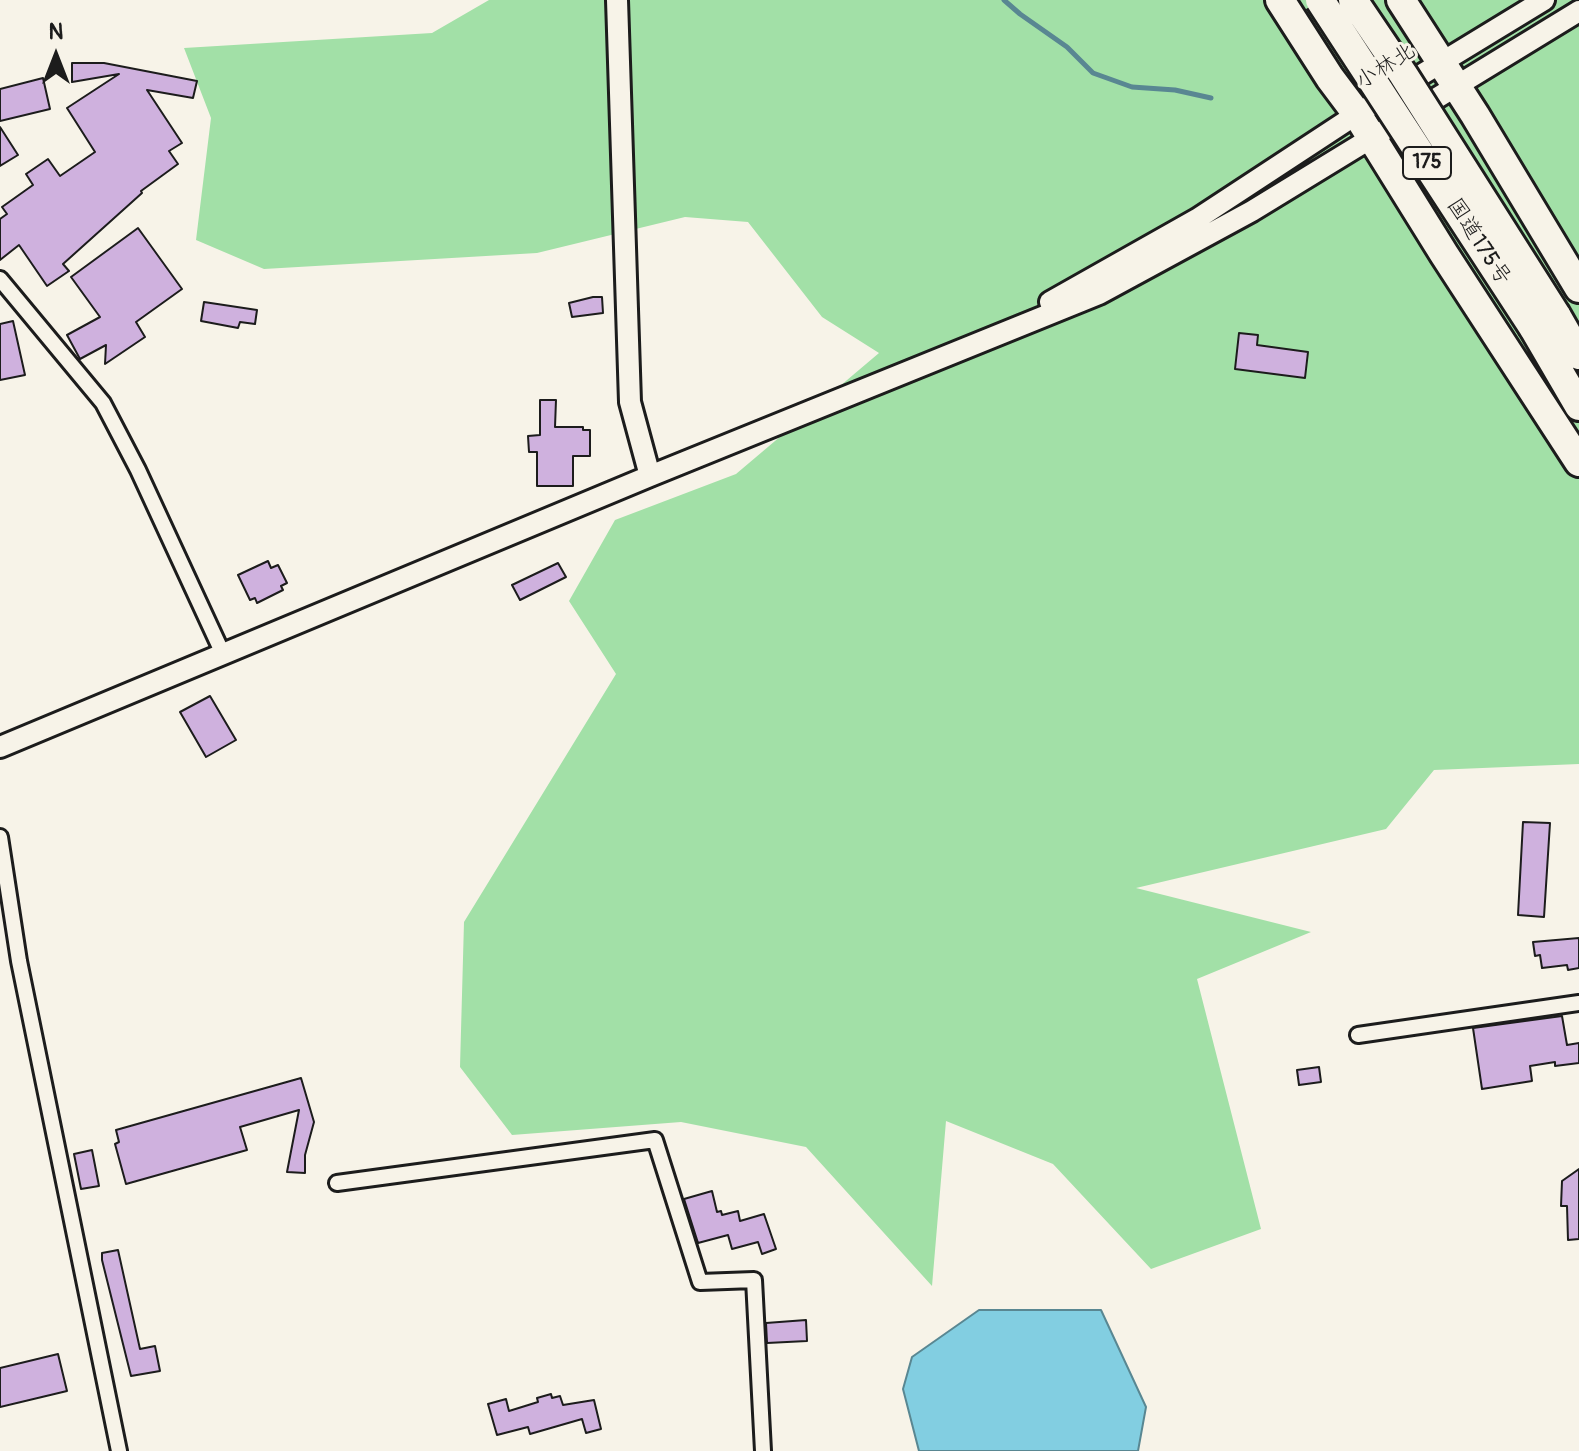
<!DOCTYPE html>
<meta charset="utf-8">
<style>
body{margin:0}
#map{position:relative;width:1579px;height:1451px;overflow:hidden;background:#f7f3e8;font-family:Pangolin,sans-serif}
canvas{display:block}
.north{position:absolute;left:16px;top:16px;width:80px;height:80px;-webkit-text-stroke:6px #f7f3e8;paint-order:stroke;rotate:0deg;font-size:22px;font-weight:700;line-height:32px;text-align:center;color:#1c1c1c}
.north::after{content:'';display:block;margin:auto;width:28px;height:36px;background:#1c1c1c;clip-path:polygon(50% 0,100% 100%,50% 72%,0 100%)}
</style>
<div id="map">
<canvas width="1579" height="1451"></canvas>
<div class="north">N</div>
</div>
<script>
const ctx = document.querySelector('canvas').getContext('2d');
ctx.lineJoin = 'round';
function paint(path, color) { ctx.fillStyle = color; ctx.fill(path, 'evenodd'); }
function stroke(path, color, width, dash) { ctx.strokeStyle = color; ctx.lineWidth = width; ctx.lineCap = dash ? 'butt' : 'round'; ctx.setLineDash(dash || []); ctx.stroke(path); }
function label(font, color, halo, rows, align = 'center') {
  ctx.font = font + ' Pangolin,"Klee One",sans-serif'; ctx.lineWidth = 6; ctx.setLineDash([]); ctx.textBaseline = 'middle'; ctx.strokeStyle = halo; ctx.fillStyle = color; for (const [text, x, y, turn = 0] of rows) {
    ctx.save(); ctx.translate(x, y); ctx.rotate((+turn || 0) * Math.PI / 180); ctx.textAlign = isNaN(turn) ? turn : align; if (halo) ctx.strokeText(text, 0, 0); ctx.fillText(text, 0, 0); ctx.restore();
  }
}
const green = new Path2D(`
 M489,0H1579V764L1434,770L1386,829L1136,888L1311,932L1197,979L1261,1229L1151,1269L1053,1164L946,1121L932,1286L806,1147L681,1122L512,1135L460,1067L464,922L616,674L569,601L615,520L736,474L879,353L822,317L748,222L685,217L537,253L264,269L196,240L211,118L184,48L432,33Z`);
const water = new Path2D(`
 M979,1310H1101L1146,1407L1138,1451H919L903,1389L912,1357Z`);
const stream = new Path2D(`
 M1004,0L1020,14L1067,47L1093,73L1132,87L1175,90L1211,98`);
const building = new Path2D(`
 M72,63H104L197,81L193,98L147,90L182,143L169,151L178,164L141,191L142,193L63,264L69,271L47,286L19,245L0,260V219L7,214L2,207L33,185L26,174L48,159L60,176L95,152L67,108L119,74L72,82Z
 M43,78L50,109L0,121V89Z
 M0,127L18,155L0,166Z
 M138,228L182,289L136,322L145,337L105,364L106,345L80,359L67,335L100,317L71,277Z
 M593,297H602L603,313L572,317L569,303Z
 M204,302L257,310L255,324L240,322L238,328L201,321Z
 M13,321L25,375L0,380V324Z
 M1239,333L1258,335L1257,345L1308,352L1305,378L1235,369Z
 M540,400H556L555,427H583V430H590V456H573V486H537V452H529L528,436L540,435Z
 M268,561L271,568L278,565L287,583L281,586L283,590L257,603L255,598L250,600L238,575Z
 M558,563L566,577L520,600L512,585Z
 M210,696L236,740L206,757L180,712Z
 M1523,822L1550,823L1544,917L1518,915Z
 M1579,938V968L1568,970L1567,965L1542,968L1540,955L1535,956L1533,942Z
 M1562,1016L1567,1045L1579,1043V1063L1555,1066V1062L1530,1066L1532,1081L1482,1089L1473,1028Z
 M1319,1067L1321,1082L1299,1085L1297,1070Z
 M301,1078L314,1122L305,1155V1173L287,1172L299,1110L240,1127L247,1150L126,1184L115,1144L119,1142L116,1130Z
 M92,1150L99,1186L81,1189L74,1154Z
 M1579,1169V1239L1568,1240L1567,1206H1561L1562,1181Z
 M712,1191L717,1212L721,1211L722,1215L738,1211L740,1221L764,1214L776,1249L762,1254L758,1242L732,1249L728,1235L698,1243L684,1199Z
 M118,1250L140,1349L155,1346L160,1371L131,1376L102,1260V1253Z
 M806,1320L807,1341L767,1343L766,1323Z
 M58,1354L67,1391L0,1407V1368Z
 M551,1394L552,1398L560,1396L563,1405L594,1400L601,1429L586,1433L582,1419L530,1434L528,1427L497,1435L488,1404L506,1399L509,1411L538,1402L537,1398Z`);
const street = new Path2D(`
 M0,279L103,403L138,470L223,654
 M0,837L19,961L119,1451
 M1358,1035L1579,1003
 M337,1183L655,1140L700,1282L754,1280L763,1451`);
const secondary = new Path2D(`
 M617,0L630,402L650,476
 M1050,302L1197,219L1357,114L1544,0
 M0,747L650,476L1099,294L1252,211L1579,11`);
const highway = new Path2D(`
 M1280,0L1330,78L1357,114L1444,254L1579,462
 M1401,0L1475,115L1579,288
 M1556,315L1579,355
 M1533,327L1579,406`);
const highwayBridge = new Path2D(`
 M1320,0L1533,327
 M1353,0L1403,74L1556,315`);
const shields = [
 [1427,163,48]
];
const shieldNames = [
 ["175",1427,163]
];
const streetNames = [
 ["小林北",1386,67,-32],
 ["国道175号",1478,242,57]
];
paint(green, '#a2e0a7');
paint(water, '#82cee1');
stroke(water, '#598792', 2);
stroke(stream, '#598792', 5);
paint(building, '#cfb1de');
stroke(building, '#1c1c1c', 2);
stroke(street, '#1c1c1c', 20);
stroke(secondary, '#1c1c1c', 26);
stroke(highway, '#1c1c1c', 34);
stroke(street, '#f7f3e8', 14);
stroke(secondary, '#f7f3e8', 20);
stroke(highway, '#f7f3e8', 28);
stroke(highwayBridge, '#1c1c1c', 34, []);
stroke(highwayBridge, '#f7f3e8', 28);
for (const [x, y, w] of shields) { const box = new Path2D(); box.roundRect(x - w / 2, y - 16, w, 32, 6); ctx.fillStyle = '#f7f3e8'; ctx.fill(box); stroke(box, '#1c1c1c', 2); }
label('bold 20px', '#1c1c1c', null, shieldNames);
label('22px', '#1c1c1c', '#f7f3e8', streetNames);
</script>
